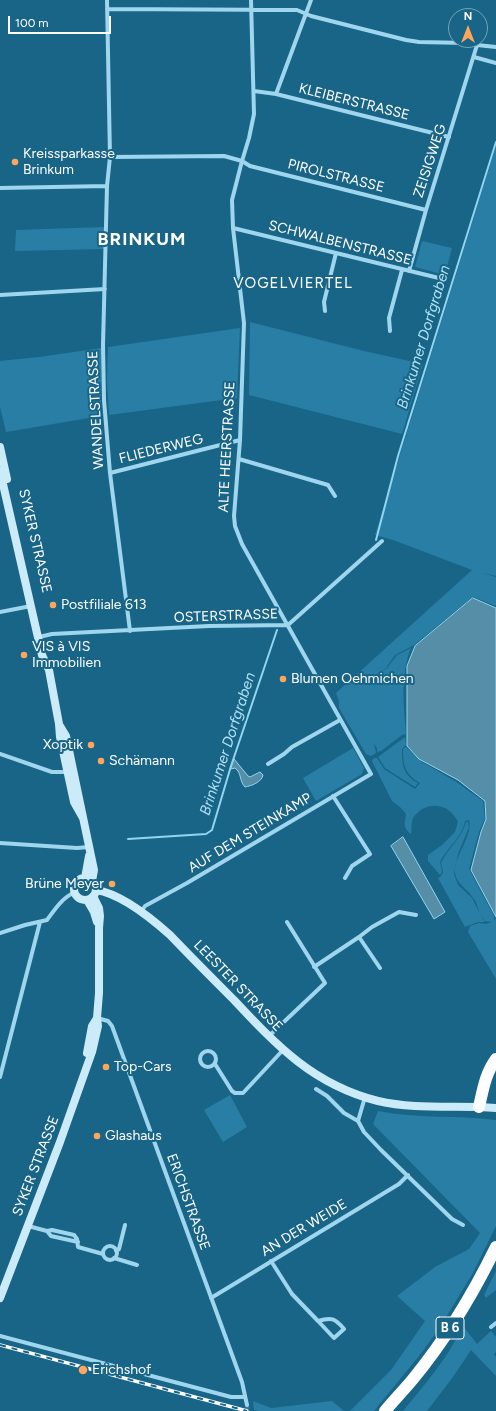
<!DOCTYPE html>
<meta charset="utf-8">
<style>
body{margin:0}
#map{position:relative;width:496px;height:1411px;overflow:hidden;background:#196587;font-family:Figtree,sans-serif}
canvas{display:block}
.north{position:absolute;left:448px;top:8px;width:40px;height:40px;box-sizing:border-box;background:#196587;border:1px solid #75a3b7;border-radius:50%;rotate:0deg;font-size:11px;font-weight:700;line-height:16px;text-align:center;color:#fff}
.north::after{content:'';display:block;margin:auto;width:14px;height:18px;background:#ffa65b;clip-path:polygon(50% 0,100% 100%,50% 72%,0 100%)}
.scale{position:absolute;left:8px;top:16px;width:103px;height:18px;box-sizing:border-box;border:2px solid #fff;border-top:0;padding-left:5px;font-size:12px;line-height:14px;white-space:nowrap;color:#fff;-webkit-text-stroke:3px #196587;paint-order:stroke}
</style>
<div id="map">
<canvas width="496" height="1411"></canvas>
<div class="north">N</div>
<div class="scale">100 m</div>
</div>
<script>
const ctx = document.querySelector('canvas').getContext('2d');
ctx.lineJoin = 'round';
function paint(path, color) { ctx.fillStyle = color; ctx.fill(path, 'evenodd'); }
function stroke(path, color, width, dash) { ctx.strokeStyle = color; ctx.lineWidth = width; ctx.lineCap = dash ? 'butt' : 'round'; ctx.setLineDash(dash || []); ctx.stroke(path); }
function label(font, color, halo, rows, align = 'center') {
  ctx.font = font + ' Figtree,sans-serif'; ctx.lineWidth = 4; ctx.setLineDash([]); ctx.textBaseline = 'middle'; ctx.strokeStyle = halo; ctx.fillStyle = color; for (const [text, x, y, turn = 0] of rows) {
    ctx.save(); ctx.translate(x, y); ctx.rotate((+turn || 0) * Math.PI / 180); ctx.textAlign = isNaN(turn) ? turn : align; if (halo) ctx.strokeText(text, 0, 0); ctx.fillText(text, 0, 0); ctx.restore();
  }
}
const green = new Path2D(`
 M496,146V576L483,573L496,577V606L473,597L414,645L395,655L386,668L373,677L387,668L397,655L411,648C400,675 404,705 406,734L402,735L381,751L377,752V748L374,743L376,753L371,756L366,754L339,708V701L336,693L472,570L393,540L375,535Z
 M104,227V249L15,251L16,230Z
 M422,241L452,248L445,275L415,267Z
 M250,322L364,351L423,364L402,434L249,395Z
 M240,328L237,398L109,415L107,378L108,347Z
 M101,348V416L6,432L0,407V361L39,357Z
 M405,737L406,745L402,749C402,765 403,775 418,783L415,787L385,768L378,757Z
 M406,747L422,762L455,781L483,801L485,818L479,832L469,869L494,916V921L496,917V979L468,932L470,926L479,923L486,924L492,922L485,921L481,915L485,922H478L465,927L438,878L441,876L443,872L441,863C448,848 462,838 466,822H468L469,827L458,854L454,874L458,885L472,898L479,912C478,907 476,901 473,898C468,889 456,884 455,873C454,855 473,837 469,820L465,821C463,836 447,848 440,862L442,871L440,875L428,861V855L442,845L455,832L458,822C449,802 425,800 413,818C411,822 412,829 411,834C402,827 405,823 406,814L400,807L392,801L372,761L374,758H377L384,769L415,789L420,783C405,774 403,766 403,749Z
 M353,748L364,768L362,774L316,801L303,778Z
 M230,1095L247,1127L223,1142L204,1110Z
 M378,1111C417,1119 457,1115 496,1120V1226L473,1273L440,1327L423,1351L374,1411H350L391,1370L425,1321L397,1296L435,1267L469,1249L480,1233L373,1124Z
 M496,1271V1290L486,1298L484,1295Z
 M463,1326L477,1344L491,1331L496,1337V1352L494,1354L496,1357V1376L471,1350L453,1377L427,1411H403C425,1384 448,1358 463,1326Z
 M253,1401L271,1408L332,1401L344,1411H259L254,1410Z`);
const water = new Path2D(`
 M473,598L496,608V917L471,870L481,832L486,819L485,801L458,780L419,759L407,746V666L415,646Z
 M234,759L248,776L250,777L260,772L263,775C262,782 251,786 245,787C239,781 242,773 235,768L231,769Z
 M403,837L445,912L434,919L391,846Z`);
const stream = new Path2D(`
 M376,540L398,456L496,142
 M128,839L206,834L212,830L231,766L277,630`);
const streetTunnel = new Path2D(`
 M247,1405L248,1411`);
const street = new Path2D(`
 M107,0L110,157L107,186L103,345L104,400L110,473L130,631
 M107,9L297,10L311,16L406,40L419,42L467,43L477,45L496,47
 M474,57L496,63
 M254,91L276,94L449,137
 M276,94L311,0
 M110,157L224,156L242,161L250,166L426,210
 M0,188L107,186
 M233,228L443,279
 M409,271L426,210L477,45
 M0,295L105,289
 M325,311L324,302L336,253
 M390,331L389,318L402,270
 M239,459L328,485L335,496
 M110,473L240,440
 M0,612L31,606
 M39,637L52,634L209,626L288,625L382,541
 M0,754L52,772H67
 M268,764L284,754L292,747L340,720
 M333,796L370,854L352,866L345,878
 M0,843L77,848L89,847
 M141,912L145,906L187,883L371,774L242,544L235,526L234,516L240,440L244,323L233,228L232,200L242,161L249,138L254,114L251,0
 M0,933L25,925L47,920C55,909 62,898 75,892
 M359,937L380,968
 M314,967L359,937L372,927L399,912L416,915
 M97,1018L108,1021L112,1026L242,1382L247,1405
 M269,1036L325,983L287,922
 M200 1059a8 8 0 1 1 16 0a8 8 0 1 1-16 0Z
 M215,1064L232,1091L235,1093H243L283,1050
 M0,1077L40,922
 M316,1089L327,1096L344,1113L358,1121
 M365,1097L358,1121L364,1132L381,1150L452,1219L463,1225
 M28,1226L47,1231L52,1230L74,1235L77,1239L78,1247L103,1254
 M47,1231L51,1236L78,1242
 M103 1253a7 7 0 1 1 14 0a7 7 0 1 1-14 0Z
 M116,1251L119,1249L125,1225
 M114,1258L137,1265
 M271,1261L292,1294L318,1321C331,1317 335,1318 344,1329L334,1338L318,1321
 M211,1298L399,1184L408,1175
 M491,1327L496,1323
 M0,1336L231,1397H245`);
const secondary = new Path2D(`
 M0,447L7,479
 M0,471L42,655L49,670L59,724L60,737L74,802L83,818
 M60,726L66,736L94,870L92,881
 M85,878L89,856
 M74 889a11 11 0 1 1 22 0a11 11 0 1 1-22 0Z
 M96,890C122,894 151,918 170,935C191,957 212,978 234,1000C277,1046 314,1085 378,1101C416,1110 457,1105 496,1108
 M87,900L94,912L97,922
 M87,1053L92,1026L97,1018
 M0,1298L60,1142L92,1052L98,1026L97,1018L99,993V928L100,916L99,908L93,896`);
const highway = new Path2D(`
 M479,1107C483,1090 485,1074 496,1059
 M385,1411C394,1400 404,1390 413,1379C446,1339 473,1294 496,1247`);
const rail = new Path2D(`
 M0,1345L247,1411`);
const markers = [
 [15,162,4,"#ffa65b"],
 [53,605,4,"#ffa65b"],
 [24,655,4,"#ffa65b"],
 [283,679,4,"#ffa65b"],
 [91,745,4,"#ffa65b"],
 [101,761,4,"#ffa65b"],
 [112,884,4,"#ffa65b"],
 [106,1067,4,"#ffa65b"],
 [97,1136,4,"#ffa65b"],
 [83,1370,5,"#ffa65b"]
];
const shields = [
 [450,1328,28]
];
const shieldNames = [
 ["B 6",450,1328]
];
const streetNames = [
 ["KLEIBERSTRASSE",354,102,14],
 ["ZEISIGWEG",430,161,-72],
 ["PIROLSTRASSE",336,176,14],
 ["SCHWALBENSTRASSE",340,243,14],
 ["WANDELSTRASSE",96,410,-93],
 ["ALTE HEERSTRASSE",227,447,-87],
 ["FLIEDERWEG",161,449,-14],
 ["SYKER STRASSE",35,541,77],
 ["OSTERSTRASSE",226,616,-2],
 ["AUF DEM STEINKAMP",250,833,-31],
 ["LEESTER STRASSE",238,986,46],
 ["SYKER STRASSE",36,1166,-69],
 ["ERICHSTRASSE",188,1202,70],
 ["AN DER WEIDE",304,1228,-31]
];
const poiNames = [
 ["Kreissparkasse",23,154],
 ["Brinkum",23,170],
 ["Postfiliale 613",61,605],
 ["VIS à VIS",32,647],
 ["Immobilien",32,663],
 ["Blumen Oehmichen",291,679],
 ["Xoptik",83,745,"right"],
 ["Schämann",109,761],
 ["Brüne Meyer",104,884,"right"],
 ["Top-Cars",114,1067],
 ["Glashaus",105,1136],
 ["Erichshof",92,1370]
];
const neighbourhoodNames = [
 ["VOGELVIERTEL",293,284]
];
const waterNames = [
 ["Brinkumer Dorfgraben",424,337,-73],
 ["Brinkumer Dorfgraben",228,744,-72]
];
const districtNames = [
 ["BRINKUM",142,240]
];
paint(green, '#287ea4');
paint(water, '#578ea7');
stroke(water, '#92d5ef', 1);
stroke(stream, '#92d5ef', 2);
stroke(streetTunnel, '#3c7c99', 4, [4, 2]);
stroke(street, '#9fd6ed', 4);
stroke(secondary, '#ccebf9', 8);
stroke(highway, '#fff', 12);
stroke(rail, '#fff', 3.5);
stroke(rail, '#196587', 2, [6]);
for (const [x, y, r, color] of markers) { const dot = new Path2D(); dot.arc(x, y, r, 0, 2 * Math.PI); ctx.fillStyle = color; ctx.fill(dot); stroke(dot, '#196587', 1.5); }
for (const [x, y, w] of shields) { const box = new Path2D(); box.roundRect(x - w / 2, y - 11, w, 22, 3); ctx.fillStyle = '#196587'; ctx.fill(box); stroke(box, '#fff', 1); }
label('bold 13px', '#fff', null, shieldNames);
label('14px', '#fff', '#196587', streetNames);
label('14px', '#fff', '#196587', poiNames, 'left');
ctx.letterSpacing = '1px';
label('15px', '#fff', '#196587', neighbourhoodNames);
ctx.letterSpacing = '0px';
label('italic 15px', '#afe1f5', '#196587', waterNames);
ctx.letterSpacing = '1px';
label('bold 18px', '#fff', '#196587', districtNames);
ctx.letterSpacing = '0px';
</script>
